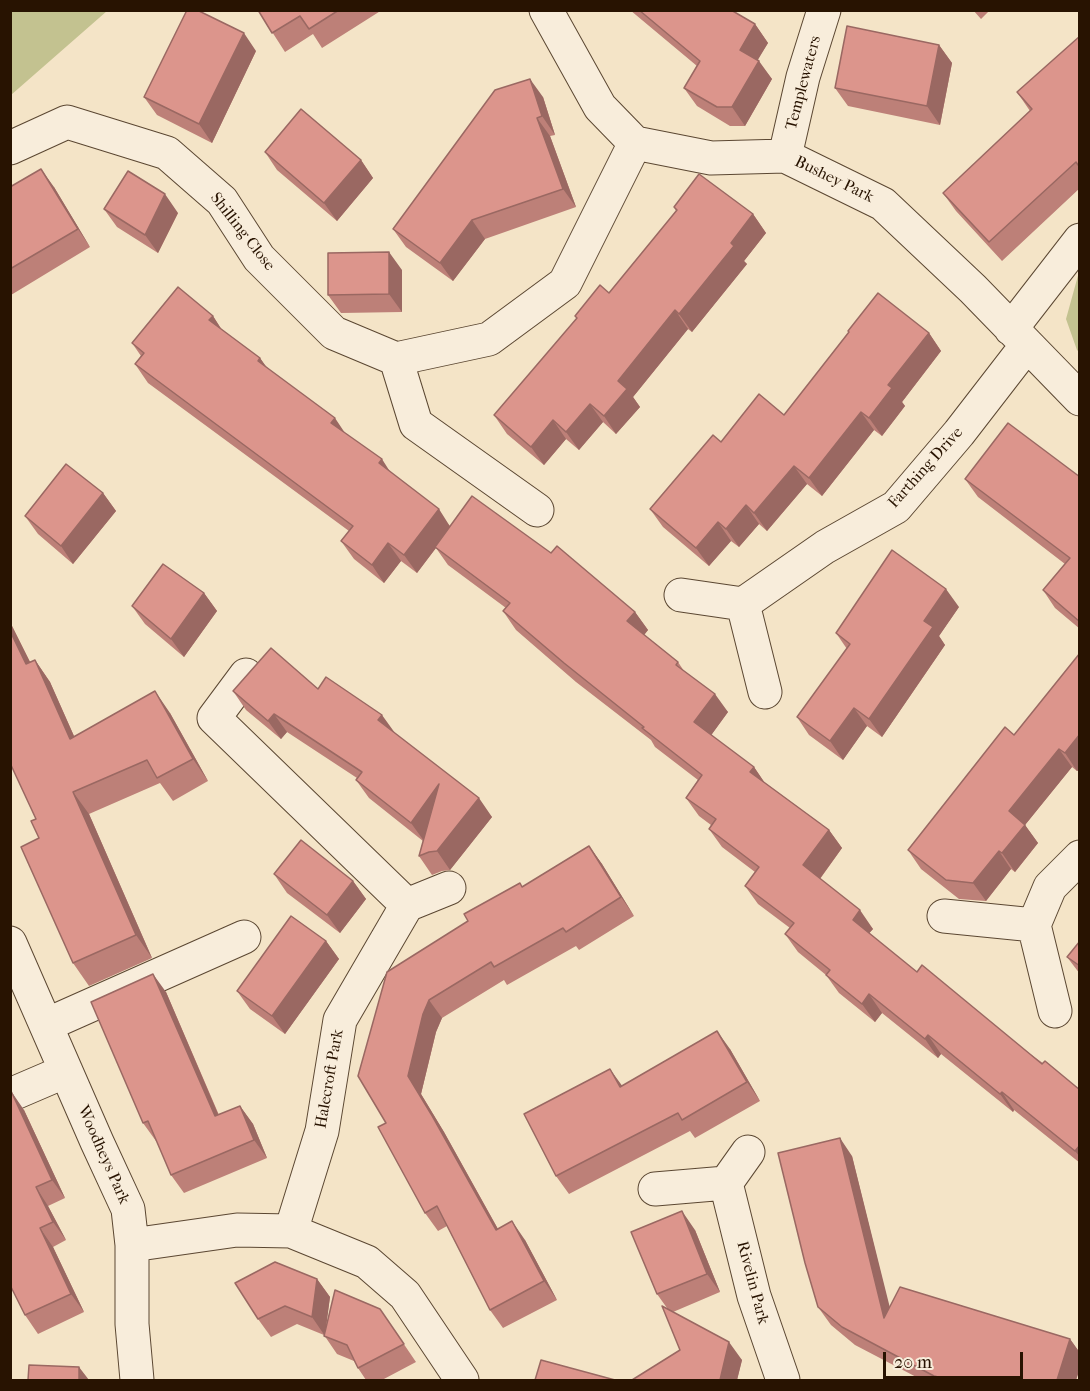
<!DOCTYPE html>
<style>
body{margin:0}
#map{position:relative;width:1090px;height:1391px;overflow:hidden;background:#f4e4c7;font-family:"IM FELL French Canon",serif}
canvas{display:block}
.frame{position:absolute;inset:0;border:12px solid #281301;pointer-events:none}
.scale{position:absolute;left:883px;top:1352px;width:140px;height:27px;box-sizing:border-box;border:3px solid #281301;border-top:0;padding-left:8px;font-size:18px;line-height:21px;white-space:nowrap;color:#281301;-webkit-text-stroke:4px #f8eddb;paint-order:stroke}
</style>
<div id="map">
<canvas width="1090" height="1391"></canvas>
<div class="frame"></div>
<div class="scale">20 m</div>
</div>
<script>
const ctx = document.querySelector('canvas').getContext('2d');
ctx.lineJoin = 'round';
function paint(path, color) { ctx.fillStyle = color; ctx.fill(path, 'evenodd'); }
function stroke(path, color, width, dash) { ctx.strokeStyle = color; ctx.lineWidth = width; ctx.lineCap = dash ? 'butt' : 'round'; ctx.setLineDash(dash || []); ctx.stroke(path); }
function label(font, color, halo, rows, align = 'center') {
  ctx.font = font + ' "IM FELL French Canon",serif'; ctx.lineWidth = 6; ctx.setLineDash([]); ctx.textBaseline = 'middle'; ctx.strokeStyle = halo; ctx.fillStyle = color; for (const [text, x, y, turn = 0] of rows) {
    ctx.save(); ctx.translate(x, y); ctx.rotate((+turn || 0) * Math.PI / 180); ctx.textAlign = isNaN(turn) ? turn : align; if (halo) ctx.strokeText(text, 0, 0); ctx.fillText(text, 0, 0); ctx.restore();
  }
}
const green = new Path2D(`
 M11,10H107V11L11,95Z
 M1079,272V352L1077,350L1066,319Z`);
const minor = new Path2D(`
 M546,10L600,107L635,143L711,158L785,156L883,204L973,289L1080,399
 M10,148L67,122L167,153L222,201L259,258L334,333L396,359L489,339L565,283L635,143
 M785,156L803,77L824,10
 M1011,329L1080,240
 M396,359L416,424L537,510
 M681,595L743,604
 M246,675L214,718L407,905
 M765,692L743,604L825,547L896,507L959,433L1027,345
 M944,916L1034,925L1050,887L1080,857
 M1034,925L1055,1011
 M10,943L97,1142L128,1209L132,1245V1324L137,1380
 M46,1025L244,937
 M10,1095L66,1071
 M726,1183L754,1296L783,1380
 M655,1189L726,1183L748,1152
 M291,1231L322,1131L340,1020L407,905L449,888
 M132,1245L237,1230L291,1231L367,1262L405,1295L462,1380`);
const wall = new Path2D(`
 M258,10H382L322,48L313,34L285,52Z
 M630,10H731L755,24L768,43L757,60L772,79L745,126H730L697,106L684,88L697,66Z
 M973,10H990L981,19Z
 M1080,36V188L1002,261L956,211L943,193L1030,111L1017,92Z
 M939,45L952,63L940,125L848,106L835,88Z
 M256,51L212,143L157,115L144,97Z
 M543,97L555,135L550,136L576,207L485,239L453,281L406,247L393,229Z
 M265,152L361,160L373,178L337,221L277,170Z
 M10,187H54L90,247L11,295Z
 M674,207L753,214L766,233L744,261L747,264L692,332L688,329L633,397L640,407L616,434L603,422L579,450L566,439L544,465L507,434L494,415L577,318L575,316L609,293L676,211Z
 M104,209L178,213L158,253L117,227Z
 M402,270V312L341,313L328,295Z
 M213,316L222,330L260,358L266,367L346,434L450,526L551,553L635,612L648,630L644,635L678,662L684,671L728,712L711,735L754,767L764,782L829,830L842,848L820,879L873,929L869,933L917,972L1080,1090V1163L1014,1110L1013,1112L941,1054L938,1058L882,1013L875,1022L839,993L826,975L798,952L785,934L790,928L758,904L745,886L755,872L722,847L709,829L711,825L699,816L686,798L698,780L655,747L651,740L576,682L516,630L503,611L506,608L448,565L436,548L417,573L401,561L384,583L354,559L341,541L349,531L148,383L135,364L141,356L132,343Z
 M848,331L929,333L941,351L902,402L905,406L882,436L874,430L822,496L807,484L767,531L759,524L739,547L731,541L709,566L663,527L650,509L721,442L784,415L849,333Z
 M1080,477V629L1055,608L1043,590L1065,564L978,497L965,479Z
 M103,493L116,511L73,564L38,534L25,516Z
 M204,593L217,611L184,657L145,624L132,606Z
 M959,607L939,636L945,645L882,737L867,726L843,760L809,735L797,717L847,649L836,633Z
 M10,622L30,662L35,660L50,682L74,736L170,713L208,781L173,801L160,783L89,814L152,958L89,986L73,963L39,838L36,819L10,763Z
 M1080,653V769L1077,771L1072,767L1025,825L1038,843L1015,872L1011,869L986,901L959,899L921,869L908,850L1014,735Z
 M318,689L394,733L492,817L450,870L442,871L432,875L419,856L423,841L369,798L356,780L357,778L287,732L281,739L246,710L233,691Z
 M589,846L602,864L634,916L579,950L576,946L507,985L504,980L442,1018L436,1032L421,1094L444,1132L498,1229L525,1240L557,1300L503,1328L490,1310L447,1226L438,1231L425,1213L386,1123L358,1076L523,887Z
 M274,874L353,881L366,899L340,933L287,893Z
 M326,941L339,959L285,1034L250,1009L237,991Z
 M1080,941V974L1067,957Z
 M166,992L219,1115L240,1106L253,1124L267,1158L184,1193L171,1175L157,1141H156L143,1123Z
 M730,1049L760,1101L695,1138L690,1131L569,1194L556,1176Z
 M24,1110L65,1198L48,1206L66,1240L53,1247L84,1312L38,1334L25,1315Z
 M852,1156L889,1307L1070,1339L1080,1353V1368L1076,1380H922L855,1345L831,1325L818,1307Z
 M695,1230L720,1292L673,1312L742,1360L737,1380H632L680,1350L667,1308L657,1294Z
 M317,1279L330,1297L325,1331L380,1309L416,1362L382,1380H366L358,1368L354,1361L337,1354L324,1335L297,1324L271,1337L258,1319Z`);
const shadedWall = new Path2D(`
 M755,24L768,43L753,68L740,50Z
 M244,33L256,51L212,143L199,124Z
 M939,45L952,63L940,125L927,106Z
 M759,61L772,79L745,126L732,107Z
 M530,79L543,97L555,135L542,116Z
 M537,118L550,136L576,207L563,189Z
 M361,160L373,178L337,221L324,203Z
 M41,169L54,187L90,247L78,229Z
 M165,194L178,213L158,253L145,235Z
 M753,214L766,233L744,261L747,264L692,332L679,314Z
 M472,220L485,239L453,281L440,263Z
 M389,252L402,270V312L389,294Z
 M675,310L688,329L633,397L640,407L616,434L604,416L618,381Z
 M213,316L225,335L209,320Z
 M929,333L941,351L902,402L905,406L882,436L869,418L888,385Z
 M260,358L273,376L258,361Z
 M590,404L603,422L579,450L566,432Z
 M861,412L874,430L822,496L809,478Z
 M335,418L347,436L331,423Z
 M553,420L566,439L544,465L531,447Z
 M382,459L394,478L379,463Z
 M794,466L807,484L767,531L754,513Z
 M103,493L116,511L73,564L61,546Z
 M746,505L759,524L739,547L726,529Z
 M439,509L451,528L417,573L404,555Z
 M718,522L731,541L709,566L696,548Z
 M388,543L401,561L384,583L372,565Z
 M946,589L959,607L939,636L945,645L882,737L869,719L924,621Z
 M204,593L217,611L184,657L171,639Z
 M635,612L648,630L640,640L627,621Z
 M10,622L42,686L26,664L10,631Z
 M35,660L50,682L85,761L70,739Z
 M155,691L170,713L208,781L193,759Z
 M715,694L728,712L707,741L694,722Z
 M854,708L867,726L843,760L830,741Z
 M274,714L287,732L281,739L268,721Z
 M382,715L395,733L378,720Z
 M1080,734V769L1077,771L1065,753Z
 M1059,749L1072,767L1025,825L1038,843L1015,872L1002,853L1009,811Z
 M754,767L767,786L750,772Z
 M439,784L424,841L411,823Z
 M73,792L89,814L152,958L136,935Z
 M479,798L492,817L450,870L437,851Z
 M829,830L842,848L816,884L803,865Z
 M589,846L602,864L634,916L621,897Z
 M999,851L1011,869L986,901L973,883Z
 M353,881L366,899L340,933L327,915Z
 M860,910L873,929L865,938L853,920Z
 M326,941L339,959L285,1034L272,1016Z
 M153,974L166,992L227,1135L215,1116Z
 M869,994L882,1013L875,1022L862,1004Z
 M429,1000L442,1018L436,1032L421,1094L444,1132L509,1249L496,1230L408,1076L423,1014Z
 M717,1031L730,1049L760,1101L747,1082Z
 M928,1035L941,1054L938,1058L925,1039Z
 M610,1069L623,1087H620Z
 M11,1091L24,1110L65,1198L52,1180Z
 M1002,1092L1014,1110L1013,1112L1000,1094Z
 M240,1106L253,1124L267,1158L254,1140Z
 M840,1138L852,1156L897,1336L884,1318Z
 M1080,1145V1157L1075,1151Z
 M36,1187L48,1206L66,1240L53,1222Z
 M682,1211L695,1230L720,1292L707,1274Z
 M512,1221L525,1240L557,1300L544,1281Z
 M40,1228L53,1247L84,1312L71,1294Z
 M317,1279L330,1297L325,1336L312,1317Z
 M1070,1339L1080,1353V1368L1076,1380H1057Z
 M729,1342L742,1360L737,1380H720Z
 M79,1367L89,1380H79Z`);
const building = new Path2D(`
 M187,10H197L244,33L199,124L144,97Z
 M258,10H339L309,29L300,16L272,33Z
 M639,10H731L755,24L740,50L759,61L732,107H717L684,88L700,61Z
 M847,26L939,45L927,106L835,88Z
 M1080,36V163L1078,165L1076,162L989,242L943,193L1032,109L1017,92Z
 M530,79L542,116L537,118L563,189L472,220L440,263L393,229L495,90Z
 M301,109L361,160L324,203L265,152Z
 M41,169L78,229L10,269V187Z
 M128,171L165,194L145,235L104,209Z
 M699,174L753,214L731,243L734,246L679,314L675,310L618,381L627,389L604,416L590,404L566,432L553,420L531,447L494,415L577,318L575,316L600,285L609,293L677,210L674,207Z
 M389,252V294L328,295V253Z
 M178,287L213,316L209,320L260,358L258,361L335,418L331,423L382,459L379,463L439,509L404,555L388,543L372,565L341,541L353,526L135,364L144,353L132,343Z
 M878,293L929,333L888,385L892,388L869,418L861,412L809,478L794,466L754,513L746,505L726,529L718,522L696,548L650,509L713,435L721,442L759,394L784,415L849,332L848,331Z
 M1008,423L1080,477V622L1043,590L1070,558L965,479Z
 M66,464L103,493L61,546L25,516Z
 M472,496L551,553L557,546L635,612L627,621L678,662L676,665L715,694L694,722L754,767L750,772L829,830L803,865L860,910L853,920L917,972L922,965L1042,1064L1045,1061L1080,1090V1145L1075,1151L1002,1092L1000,1094L928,1035L925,1039L869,994L862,1004L826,975L830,970L785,934L794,923L745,886L759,867L709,829L716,819L686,798L702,775L642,728L644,727L564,663L503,611L510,603L435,547Z
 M892,550L946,589L924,621L933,627L869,719L854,708L830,741L797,717L850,644L836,633Z
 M163,564L204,593L171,639L132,606Z
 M10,631L26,664L35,660L70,739L155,691L193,759L157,778L147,760L73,792L136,935L73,963L21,847L39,838L31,821L36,819L10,763Z
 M271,648L318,689L326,677L382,715L378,720L479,798L437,851L429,852L419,856L439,784L411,823L356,780L362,772L274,714L268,721L233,691Z
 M1080,653V734L1065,753L1059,749L1009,811L1025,825L1002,853L999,851L973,883L946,880L908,850L1005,727L1014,735Z
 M301,840L353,881L327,915L274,874Z
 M589,846L621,897L566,932L563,928L494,967L491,962L429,1000L423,1014L408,1076L431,1114L496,1230L512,1221L544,1281L490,1310L437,1206L425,1213L378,1127L386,1123L358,1076L387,972L468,921L464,914L520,883L522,887Z
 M291,916L326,941L272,1016L237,991Z
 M1080,941V966L1067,957Z
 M153,974L215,1116L240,1106L254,1140L171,1175L148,1121L143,1123L91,1002Z
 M717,1031L747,1082L682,1120L678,1113L556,1176L524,1114L610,1069L620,1087Z
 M11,1091L52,1180L36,1187L53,1222L40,1228L71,1294L25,1315L10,1285Z
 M840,1138L884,1318L900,1287L1070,1339L1057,1380H951L934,1376L842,1327L818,1307L805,1263L778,1153Z
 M682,1211L707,1274L657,1294L631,1232Z
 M275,1262L317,1279L312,1317L285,1306L258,1319L235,1283Z
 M335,1290L380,1309L404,1344L358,1368L347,1345L324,1336Z
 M662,1306L729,1342L720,1380H632L680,1350Z
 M541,1360L615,1380H535Z
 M29,1365L79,1367V1380H28Z`);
const streetNames = [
 ["Templewaters",804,83,-75],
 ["Bushey Park",834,180,26],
 ["Shilling Close",242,232,52],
 ["Farthing Drive",926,468,-48],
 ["Halecroft Park",330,1079,-80],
 ["Woodheys Park",103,1155,66],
 ["Rivelin Park",752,1283,75]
];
paint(green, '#c3c290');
stroke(minor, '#5b4732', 35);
stroke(minor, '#f8eddb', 33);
paint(wall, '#bd8078');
paint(shadedWall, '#9a6862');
paint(building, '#dc958c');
stroke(building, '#9a6862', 1.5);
label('16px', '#281301', '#f8eddb', streetNames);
</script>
